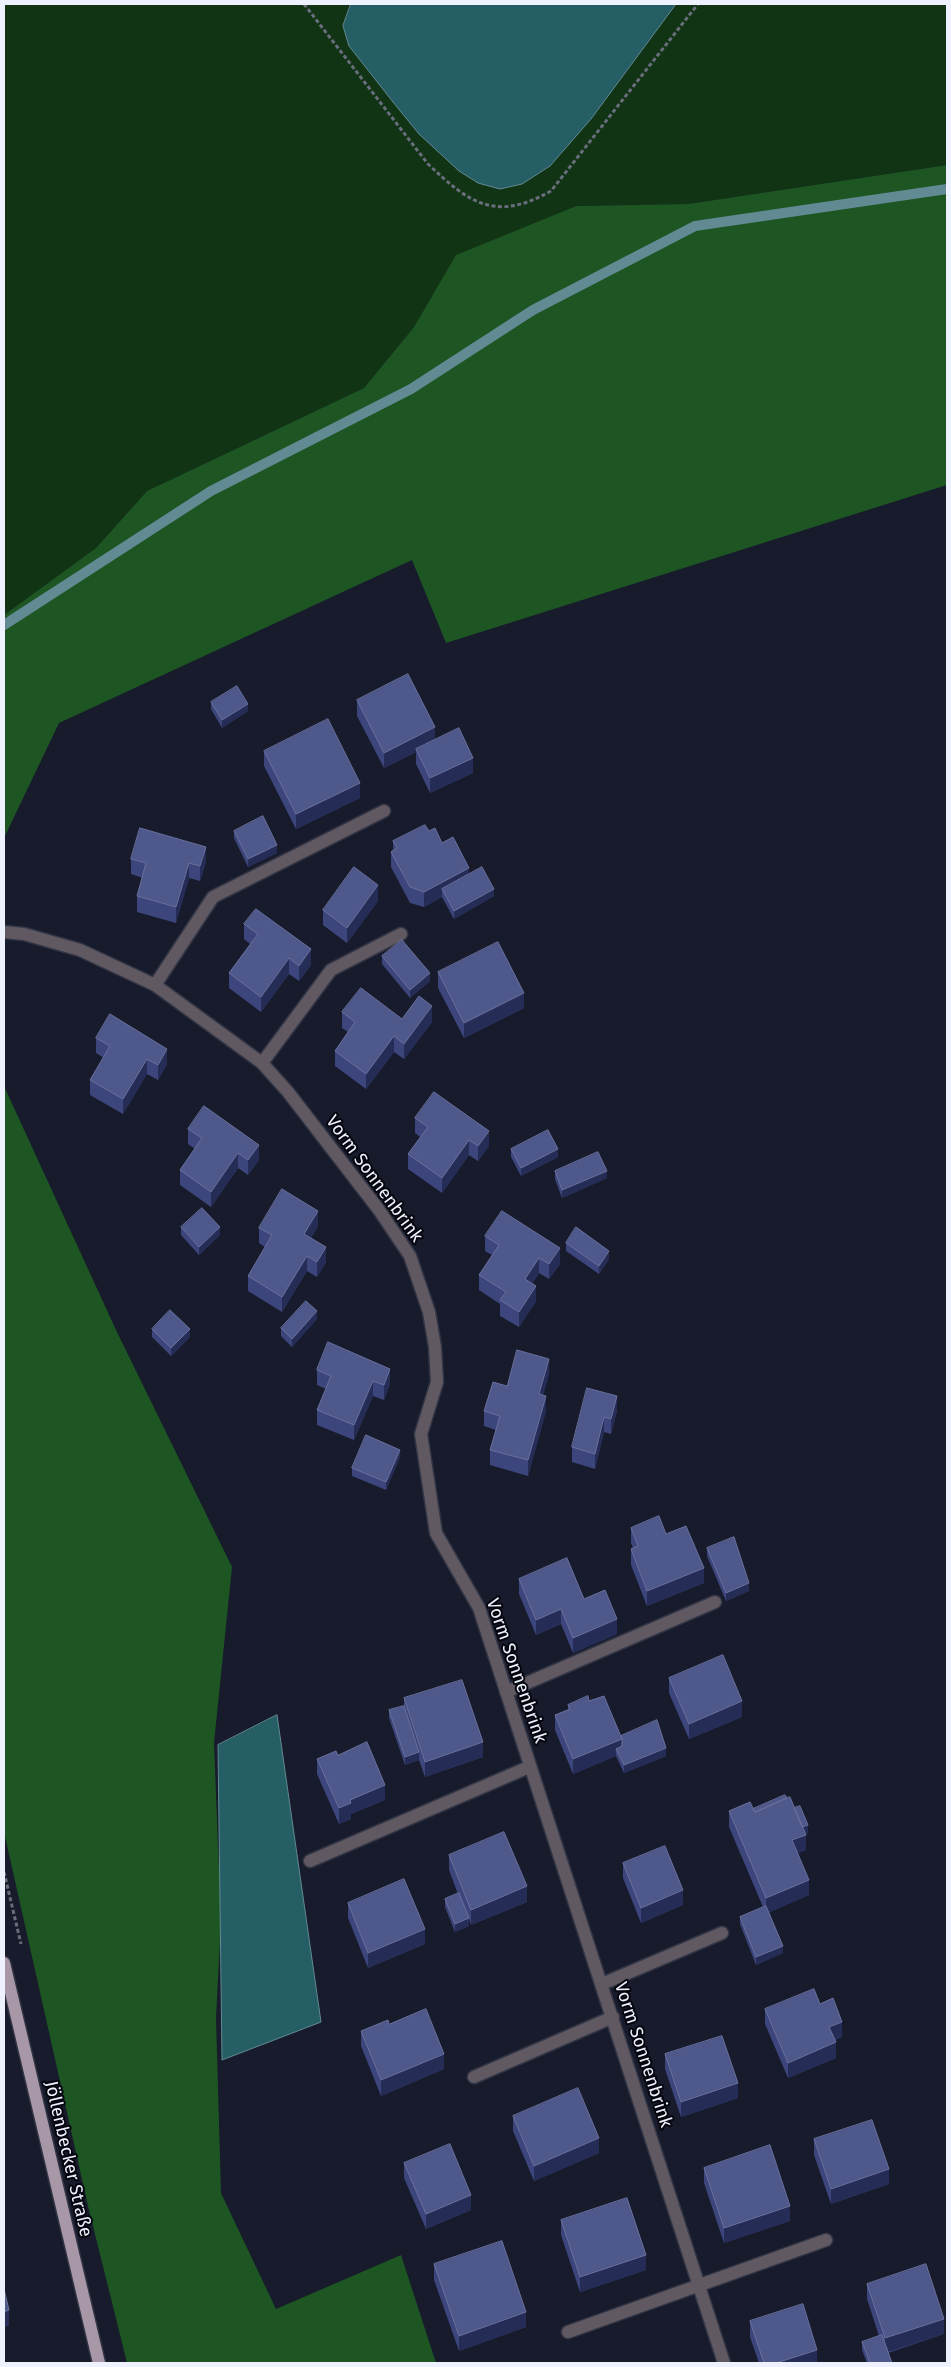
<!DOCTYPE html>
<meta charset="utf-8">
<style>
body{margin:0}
#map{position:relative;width:951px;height:2367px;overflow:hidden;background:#171b2c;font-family:"Fira Sans",sans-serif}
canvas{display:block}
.frame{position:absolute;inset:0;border:5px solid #eef1fe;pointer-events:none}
</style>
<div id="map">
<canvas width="951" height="2367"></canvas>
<div class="frame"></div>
</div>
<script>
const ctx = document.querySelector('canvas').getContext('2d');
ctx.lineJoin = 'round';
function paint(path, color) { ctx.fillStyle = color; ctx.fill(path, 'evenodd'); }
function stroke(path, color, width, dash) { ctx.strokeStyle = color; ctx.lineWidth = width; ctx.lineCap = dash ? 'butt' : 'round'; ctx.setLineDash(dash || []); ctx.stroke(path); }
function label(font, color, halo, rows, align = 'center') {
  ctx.font = font + ' "Fira Sans",sans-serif'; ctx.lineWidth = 4; ctx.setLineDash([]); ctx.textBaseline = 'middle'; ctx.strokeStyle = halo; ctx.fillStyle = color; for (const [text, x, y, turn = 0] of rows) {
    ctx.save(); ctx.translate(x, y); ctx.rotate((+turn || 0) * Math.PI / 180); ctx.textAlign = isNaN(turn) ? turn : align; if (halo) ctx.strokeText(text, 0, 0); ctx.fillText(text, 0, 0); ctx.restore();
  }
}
const green = new Path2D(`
 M4,4H351L348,8L349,46L419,134L522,184L550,166L591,119L676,4H947V165L688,204L576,206L457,255L414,327L364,388L147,491L96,548L4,615Z`);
const forest = new Path2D(`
 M947,165V485L446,643L412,560L59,723L4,838V615L96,548L147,491L364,388L414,327L456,255L576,206L688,204Z
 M4,1086L116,1330L232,1567L214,1743L221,1922L216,2018L221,2193L276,2309L401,2255L436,2363H127L88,2206L4,1832Z`);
const water = new Path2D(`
 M351,4H676L591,119L550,166L522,184L500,189L478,183L459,171L419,134L393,102L349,46L343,26Z
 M277,1715L321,2022L222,2060L218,1745Z`);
const stream = new Path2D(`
 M4,625L211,491L411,389L533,310L695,226L947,189`);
const path = new Path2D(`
 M304,4L428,164C470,204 496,222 551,191L698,4
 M4,1872L21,1944`);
const minor = new Path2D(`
 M4,932L24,934L80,950L155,985L262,1063L288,1092L379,1210L410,1256L429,1312L435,1347L437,1382L421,1434L436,1533L479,1608L724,2363
 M155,985L213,897L384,811
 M262,1063L331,970L401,934
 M506,1692L715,1602
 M310,1861L529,1767
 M602,1984L722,1933
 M474,2077L613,2017
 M568,2332L826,2240`);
const major = new Path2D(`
 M4,1963L99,2363`);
const wall = new Path2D(`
 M357,700L435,740L473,773L430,793L416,764V752L384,768L357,716Z
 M211,702L248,711L222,728L211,709Z
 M264,751L360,798L296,829L264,766Z
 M234,831L277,853L248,867L234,838Z
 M429,831L442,843L469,874L494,896L454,919L442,897L424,907L410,903L391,867V852L393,850V841Z
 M131,859L206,862L200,881L189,878L176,923L137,912V896L143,878L131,874Z
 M378,901L347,943L323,925V910Z
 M244,924L311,965L299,981L289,974L261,1012L229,988V973L250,944L244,939Z
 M382,956L430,981L410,998L382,964Z
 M438,972L524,1008L464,1038L438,988Z
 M342,1012L402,1019L432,1022L404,1059L394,1052L366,1089L335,1066V1051L348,1032L342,1028Z
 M96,1038L167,1064L158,1080L147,1074L123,1114L90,1095V1080L104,1058L96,1053Z
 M415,1118L489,1146L478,1161L469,1155L442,1193L408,1169V1154L420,1137L415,1133Z
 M188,1129L259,1160L248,1175L238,1168L211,1207L180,1185V1170L195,1149L188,1144Z
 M511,1149L558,1157L521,1176L511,1157Z
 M555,1171L607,1178L562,1198L555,1179Z
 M318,1226L311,1238L326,1262L317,1277L307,1271L282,1312L248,1291V1276L265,1247L259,1243V1228Z
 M181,1227L220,1235L199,1255L181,1235Z
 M485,1236L560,1264L549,1279L539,1273L532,1284L536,1301L519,1327L500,1316V1304L479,1290V1275L492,1255L485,1251Z
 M566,1243L609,1259L599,1274L566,1251Z
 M317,1319L292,1347L281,1336V1328Z
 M152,1329L190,1337L171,1356L152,1337Z
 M317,1370L390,1384L384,1400L373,1396L354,1440L317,1425V1410L326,1389L317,1385Z
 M549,1374L543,1395L546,1411L528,1476L490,1465V1450L496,1430L484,1426V1411L507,1386Z
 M617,1396V1411L611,1434L604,1432L595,1469L572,1462V1447Z
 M400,1457L386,1490L352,1476V1468Z
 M631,1528L666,1534L704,1583L647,1606L631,1565V1549L633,1548L631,1543Z
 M707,1548L749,1591L726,1601L707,1556Z
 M519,1579L584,1599L617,1634L573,1653L561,1624L536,1635L519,1594Z
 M669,1678L742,1717L689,1739L669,1693Z
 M404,1698L483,1757L425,1777L419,1760L405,1765L389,1718V1710L404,1706Z
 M589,1701L621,1736L666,1756L624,1773L616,1756L573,1774L555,1730V1715L568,1710V1705Z
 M338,1755L385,1800L351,1814V1819L339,1824L317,1774V1759Z
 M787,1798L794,1808L808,1833L805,1834L806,1850L798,1853L809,1895L769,1912L783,1953L756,1965L740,1924V1917L763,1907L729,1827V1811L753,1809Z
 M449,1855L527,1902L471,1925L469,1919V1926L455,1932L445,1907V1899L458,1894L449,1870Z
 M623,1863L683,1905L641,1923L623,1878Z
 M348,1903L425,1944L368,1968L348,1918Z
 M820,2004L842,2037L835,2040L836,2058L788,2078L765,2024V2009Z
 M389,2024L444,2069L381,2096L361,2046V2031Z
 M665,2054L738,2098L681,2117L665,2069Z
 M513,2116L599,2153L534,2181L513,2131Z
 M814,2139L889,2184L831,2204L814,2155Z
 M404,2163L471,2210L426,2229L404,2178Z
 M704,2168L790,2221L724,2243L704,2183Z
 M561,2220L646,2270L580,2292L561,2235Z
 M434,2264L526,2327L459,2351L434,2280Z
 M867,2284L944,2334L888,2353L892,2363H867L862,2350V2342L879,2336L867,2299Z
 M750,2321L817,2363H759L750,2337Z`);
const shadedWall = new Path2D(`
 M248,704V711L222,728V720Z
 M435,727V742L416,749V752L384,768V753Z
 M473,758V773L430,793V778Z
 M360,783V798L296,829V814Z
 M277,845V853L248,867V859Z
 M206,847V862L200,881V866Z
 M189,863V878L176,923V907Z
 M469,868V883L442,889V897L424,907V892Z
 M378,885V901L347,943V928Z
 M494,889V896L454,919V911Z
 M311,949V965L299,981V966Z
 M289,958V974L261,1012V997Z
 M430,973V981L410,998V990Z
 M524,993V1008L464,1038V1023Z
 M432,1006V1022L404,1059V1044Z
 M394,1036V1052L366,1089V1074Z
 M167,1049V1064L158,1080V1065Z
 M147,1059V1074L123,1114V1099Z
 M489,1131V1146L478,1161V1146Z
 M469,1140V1155L442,1193V1178Z
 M259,1145V1160L248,1175V1160Z
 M558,1149V1157L521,1176V1168Z
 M238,1153V1168L211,1207V1192Z
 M607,1171V1178L562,1198V1190Z
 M318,1211V1226L304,1249V1234Z
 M220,1227V1235L199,1255V1247Z
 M326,1247V1262L317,1277V1262Z
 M560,1248V1264L549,1279V1264Z
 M609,1251V1259L599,1274V1266Z
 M307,1256V1271L282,1312V1297Z
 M539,1258V1273L525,1294V1279Z
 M536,1286V1301L519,1327V1312Z
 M317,1311V1319L292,1347V1339Z
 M190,1329V1337L171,1356V1348Z
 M549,1359V1374L539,1409V1394Z
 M390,1369V1384L384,1400V1385Z
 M373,1381V1396L354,1440V1425Z
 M546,1396V1411L528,1476V1460Z
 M617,1396V1411L611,1434V1419Z
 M604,1417V1432L595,1469V1454Z
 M400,1450V1457L386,1490V1482Z
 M704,1568V1583L647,1606V1591Z
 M749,1583V1591L726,1601V1593Z
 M561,1609V1624L536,1635V1620Z
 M617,1619V1634L573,1653V1638Z
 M742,1701V1717L689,1739V1724Z
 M622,1739V1754L616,1749V1756L573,1774V1759Z
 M483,1742V1757L425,1777V1762Z
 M666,1748V1756L624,1773V1765Z
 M419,1752V1760L405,1765V1757Z
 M385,1785V1800L351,1814V1819L339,1824V1808L350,1800Z
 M808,1825V1833L799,1836V1828Z
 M806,1835V1850L792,1855V1840Z
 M809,1880V1895L766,1914V1898Z
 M527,1886V1902L471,1925V1910Z
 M683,1890V1905L641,1923V1908Z
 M469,1918V1926L455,1932V1924Z
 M425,1929V1944L368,1968V1953Z
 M783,1946V1953L756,1965V1957Z
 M842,2022V2037L829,2042V2027Z
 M836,2042V2058L788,2078V2063Z
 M444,2054V2069L381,2096V2080Z
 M738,2083V2098L681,2117V2102Z
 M599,2138V2153L534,2181V2166Z
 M889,2169V2184L831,2204V2189Z
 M471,2195V2210L426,2229V2214Z
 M790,2206V2221L724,2243V2228Z
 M646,2255V2270L580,2292V2277Z
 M9,2310V2326L4,2327V2312Z
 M526,2312V2327L459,2351V2336Z
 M944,2319V2334L885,2353V2338Z
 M817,2350V2363H776Z`);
const building = new Path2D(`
 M408,674L435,727L384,753L357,700Z
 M237,686L248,704L222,720L211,702Z
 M328,719L360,783L296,814L264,751Z
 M459,728L473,758L430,778L416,749Z
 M263,816L277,845L248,859L234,831Z
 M425,825L429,831L435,828L442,843L453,837L469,868L424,892L410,887L391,852L397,848L393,841Z
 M140,828L206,847L200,866L189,863L176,907L137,896L146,863L131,859Z
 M354,867L378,885L347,928L323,910Z
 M482,867L494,889L454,911L442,889Z
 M256,909L311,949L299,966L289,958L261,997L229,973L258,934L244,924Z
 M402,940L430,973L410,990L382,956Z
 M498,942L524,993L464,1023L438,972Z
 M361,988L402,1019L419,996L432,1006L404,1044L394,1036L366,1074L335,1051L355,1022L342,1012Z
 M110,1014L167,1049L158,1065L147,1059L123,1099L90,1080L110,1046L96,1038Z
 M434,1092L489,1131L478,1146L469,1140L442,1178L408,1154L428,1127L415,1118Z
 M204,1106L259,1145L248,1160L238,1153L211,1192L180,1170L202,1138L188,1129Z
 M548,1130L558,1149L521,1168L511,1149Z
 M598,1152L607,1171L562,1190L555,1171Z
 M282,1189L318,1211L304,1234L326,1247L317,1262L307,1256L282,1297L248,1276L272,1235L259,1228Z
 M202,1208L220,1227L199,1247L181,1227Z
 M502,1211L560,1248L549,1264L539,1258L525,1279L536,1286L519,1312L500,1300L506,1292L479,1275L499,1245L485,1236Z
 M576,1227L609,1251L599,1266L566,1243Z
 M306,1301L317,1311L292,1339L281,1328Z
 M170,1310L190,1329L171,1348L152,1329Z
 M328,1342L390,1369L384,1385L373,1381L354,1425L317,1410L331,1376L317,1370Z
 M517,1350L549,1359L539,1394L546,1396L528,1460L490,1450L500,1416L484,1411L493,1382L507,1386Z
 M587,1388L617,1396L611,1419L604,1417L595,1454L572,1447Z
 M366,1435L400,1450L386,1482L352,1468Z
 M659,1516L666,1534L686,1526L704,1568L647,1591L631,1549L638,1546L631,1528Z
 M734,1537L749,1583L726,1593L707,1548Z
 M567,1558L584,1599L605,1590L617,1619L573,1638L561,1609L536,1620L519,1579Z
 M723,1655L742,1701L689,1724L669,1678Z
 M462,1680L483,1742L425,1762L404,1698Z
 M588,1696L589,1701L604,1696L622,1739L573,1759L555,1715L570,1709L568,1705Z
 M404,1706L419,1752L405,1757L389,1710Z
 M657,1720L666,1748L624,1765L616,1749L622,1746V1739L621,1736Z
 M367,1742L385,1785L350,1800L351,1803L339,1808L317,1759L336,1751L338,1755Z
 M785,1795L787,1798L755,1812L753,1809Z
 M790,1797L806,1835L792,1840L809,1880L766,1898L729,1811L750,1802L755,1812Z
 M800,1806L808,1825L802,1827L794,1808Z
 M504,1832L527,1886L471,1910L449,1855Z
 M665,1846L683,1890L641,1908L623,1863Z
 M404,1879L425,1929L368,1953L348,1903Z
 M459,1893L469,1918L455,1924L445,1899Z
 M766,1906L783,1946L756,1957L740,1917Z
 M814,1989L820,2004L833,1998L842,2022L829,2027L836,2042L788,2063L765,2009Z
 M426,2009L444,2054L381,2080L361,2031L388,2020L389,2024Z
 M722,2036L738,2083L681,2102L665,2054Z
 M578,2088L599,2138L534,2166L513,2116Z
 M872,2120L889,2169L831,2189L814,2139Z
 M450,2144L471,2195L426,2214L404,2163Z
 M770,2145L790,2206L724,2228L704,2168Z
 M627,2198L646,2255L580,2277L561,2220Z
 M502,2241L526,2312L459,2336L434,2264Z
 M926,2264L944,2319L885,2338L867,2284Z
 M4,2289L9,2310L4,2312Z
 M803,2304L817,2350L776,2363H764L750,2321Z
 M882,2335L892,2363H870L862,2342Z`);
const streetNames = [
 ["Vorm Sonnenbrink",374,1179,54],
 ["Vorm Sonnenbrink",516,1671,71],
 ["Vorm Sonnenbrink",643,2055,72],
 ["Jöllenbecker Straße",68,2159,77]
];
paint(green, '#113415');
paint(forest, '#1d5523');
paint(water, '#265e65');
stroke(water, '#628a93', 1);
stroke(stream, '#628a93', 10);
stroke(minor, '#313545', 15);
stroke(major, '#313545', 15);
stroke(path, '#696d7c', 3, [4, 2.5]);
stroke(minor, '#615961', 12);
stroke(major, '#a897a7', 12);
paint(wall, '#3c467c');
paint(shadedWall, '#252d56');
paint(building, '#4f588a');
stroke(building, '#68709c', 1);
label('18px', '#eef1fe', '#05060d', streetNames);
</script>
